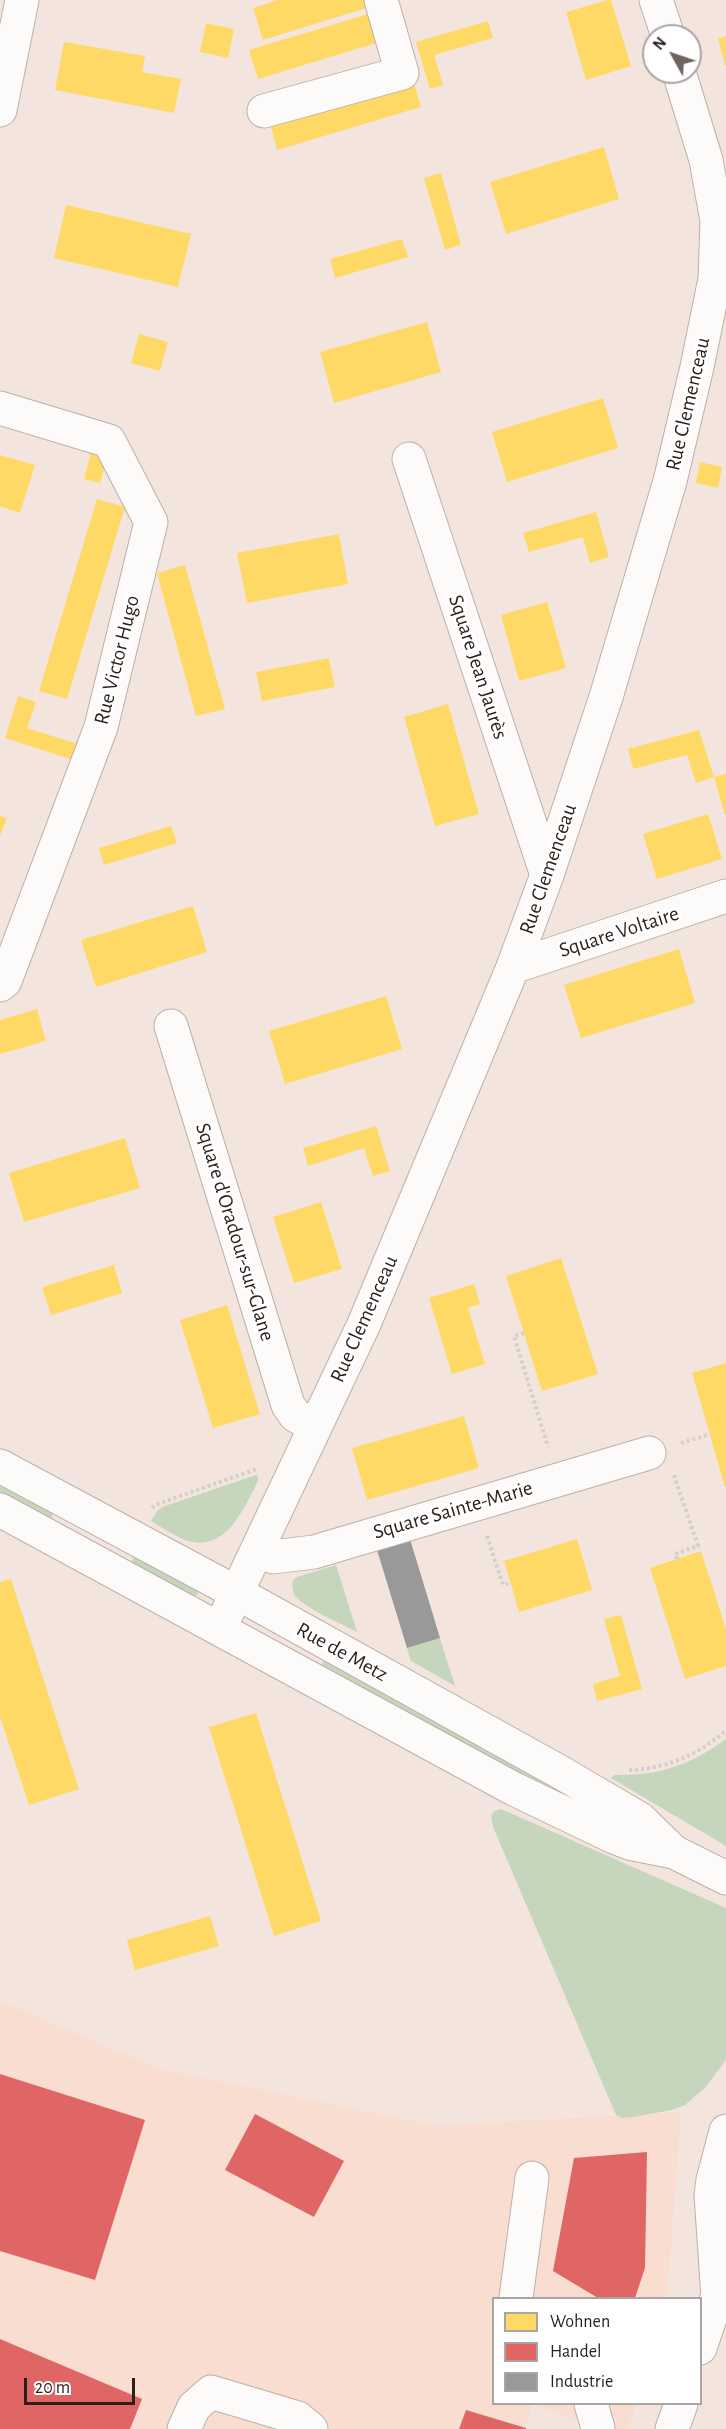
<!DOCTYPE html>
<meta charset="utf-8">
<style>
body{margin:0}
#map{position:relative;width:726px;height:2429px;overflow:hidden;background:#f3e5de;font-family:"Alegreya Sans",sans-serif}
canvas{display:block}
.legend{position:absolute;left:492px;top:2297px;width:210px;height:108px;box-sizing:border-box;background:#fff;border:2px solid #aaa5a3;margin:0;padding:8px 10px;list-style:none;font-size:18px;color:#2b1f1a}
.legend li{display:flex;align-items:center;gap:12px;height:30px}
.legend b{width:30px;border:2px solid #aaa5a3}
.north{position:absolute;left:642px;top:24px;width:60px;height:60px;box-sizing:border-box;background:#fff;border:2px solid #aaa5a3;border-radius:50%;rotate:310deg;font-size:16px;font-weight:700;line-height:24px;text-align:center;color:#2b1f1a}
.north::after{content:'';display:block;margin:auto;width:21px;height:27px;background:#71645f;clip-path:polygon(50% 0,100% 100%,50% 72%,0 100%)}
.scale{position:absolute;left:24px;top:2378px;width:111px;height:27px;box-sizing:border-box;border:3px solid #2b1f1a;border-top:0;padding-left:8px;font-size:18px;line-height:21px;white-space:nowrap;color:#2b1f1a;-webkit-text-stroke:4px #fff;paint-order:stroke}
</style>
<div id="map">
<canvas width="726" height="2429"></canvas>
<ul class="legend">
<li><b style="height:16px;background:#ffd966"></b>Wohnen</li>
<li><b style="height:16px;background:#e06666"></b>Handel</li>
<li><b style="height:16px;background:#999"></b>Industrie</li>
</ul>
<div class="north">N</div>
<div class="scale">20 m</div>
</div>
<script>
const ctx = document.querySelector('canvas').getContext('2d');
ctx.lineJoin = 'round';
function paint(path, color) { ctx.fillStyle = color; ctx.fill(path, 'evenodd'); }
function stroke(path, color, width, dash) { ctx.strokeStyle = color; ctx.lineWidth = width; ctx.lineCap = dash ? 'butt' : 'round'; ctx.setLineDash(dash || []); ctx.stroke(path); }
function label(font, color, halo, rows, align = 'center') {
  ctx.font = font + ' "Alegreya Sans",sans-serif'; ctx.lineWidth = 6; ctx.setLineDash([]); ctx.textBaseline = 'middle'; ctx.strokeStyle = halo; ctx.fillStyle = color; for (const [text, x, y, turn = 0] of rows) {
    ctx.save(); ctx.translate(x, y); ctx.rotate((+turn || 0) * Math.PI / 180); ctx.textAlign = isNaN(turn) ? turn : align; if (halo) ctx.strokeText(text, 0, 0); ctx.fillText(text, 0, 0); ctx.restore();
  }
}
const built = new Path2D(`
 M0,2001L162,2070L438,2126L681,2112L667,2298H494V2404H637L627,2429H600L533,2404L524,2429H0Z`);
const green = new Path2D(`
 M256,1475L258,1477V1481C243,1510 225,1556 183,1539C172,1534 161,1527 151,1521L158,1510L165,1506Z
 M0,1481L54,1512L50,1520L0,1495Z
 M136,1553L198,1589V1594L193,1597L130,1565Z
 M336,1565L357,1632C343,1624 301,1607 294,1594C292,1589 292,1585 293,1580L297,1577Z
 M440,1638L455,1686L411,1661L407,1648Z
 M324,1660L602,1805L603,1820L325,1669L322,1663Z
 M726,1739V1846L611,1778L614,1775C659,1776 690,1765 726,1739Z
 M501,1809L726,1908V2060L705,2088L685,2105L672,2110L633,2117L622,2118L616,2115L493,1827L491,1815L495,1811Z`);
const homes = new Path2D(`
 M278,0H374L376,5L263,40L253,8Z
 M608,0H611L631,66L586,80L566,12Z
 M378,11L386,40L258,79L249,50Z
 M488,21L493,38L434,55L443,85L430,89L416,42Z
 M206,23L234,29L228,58L200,52Z
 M726,36V65H725L718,39Z
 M64,42L145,56L142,72L181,79L174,113L55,90Z
 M412,76L421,107L277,150L269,119Z
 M604,147L619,199L506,234L490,182Z
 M441,173L461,245L445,250L424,178Z
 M66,205L191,234L178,287L54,258Z
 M402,239L408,257L335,278L330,259Z
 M427,322L441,372L334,403L320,352Z
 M139,334L168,342L160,371L131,363Z
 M603,398L618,448L507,482L492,432Z
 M92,449L109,453L100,483L84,479Z
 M0,455L35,465L20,513L0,506Z
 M700,462L722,467L718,488L696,483Z
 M97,499L125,507L67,699L39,691Z
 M596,512L609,557L590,563L583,537L529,552L523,533Z
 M339,534L348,584L247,603L237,553Z
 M185,565L225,709L196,716L157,573Z
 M547,602L566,668L519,681L501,615Z
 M329,658L335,687L262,701L256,672Z
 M18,696L36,702L27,728L78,744L73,760L5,738Z
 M448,704L479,814L435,826L404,717Z
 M699,730L714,777L696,783L687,755L633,769L628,749Z
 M726,774V815H725L714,777Z
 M708,814L722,859L657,879L643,834Z
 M0,816L7,818L0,836Z
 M171,826L177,843L104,865L99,848Z
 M193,906L207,952L96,987L81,940Z
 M679,949L695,1003L581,1038L564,985Z
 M386,996L402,1049L285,1084L269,1031Z
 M37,1009L46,1041L0,1054V1020Z
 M376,1126L390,1171L373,1176L364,1148L308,1166L303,1148Z
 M125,1138L140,1188L24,1222L9,1173Z
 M321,1202L342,1269L294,1283L273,1217Z
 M561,1258L598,1374L542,1391L506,1276Z
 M114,1265L122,1293L51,1315L42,1287Z
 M474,1284L480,1304L468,1308L485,1364L452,1374L429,1298Z
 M227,1305L260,1414L213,1428L180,1320Z
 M726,1363V1487H725L692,1373Z
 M464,1416L479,1468L367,1500L352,1448Z
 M577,1539L592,1590L519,1612L504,1561Z
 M701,1551L726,1629V1666L685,1679L650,1568Z
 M11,1579L79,1789L29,1805L0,1717V1582Z
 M621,1615L642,1689L597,1701L593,1684L620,1676L604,1619Z
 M256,1713L321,1921L274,1936L209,1727Z
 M210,1916L219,1946L135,1970L127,1940Z`);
const shops = new Path2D(`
 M0,2074L145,2120L95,2280L0,2251Z
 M255,2114L344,2161L314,2217L225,2170Z
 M647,2152L645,2268L635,2298H598L553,2271L574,2158Z
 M0,2339L142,2399L130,2429H0Z
 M466,2410L526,2428V2429H459Z`);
const industry = new Path2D(`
 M410,1539L440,1638L407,1648L377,1550Z`);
const path = new Path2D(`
 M524,1333L514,1336L548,1447
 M681,1443L710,1434
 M674,1475L698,1546L675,1554L677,1559
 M152,1508L155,1505L257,1469
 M487,1536L503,1585L510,1583
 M629,1770C665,1769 699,1755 726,1730`);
const minor = new Path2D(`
 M656,0L668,36
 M0,110L22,0
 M264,111L402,73L381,0
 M0,408L109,441L151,522L101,727L5,981L0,985
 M409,459L547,875
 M513,967L726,896
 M171,1026L288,1405L295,1415L315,1427
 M0,1466L237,1593L560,1772L640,1819L674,1852
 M0,1510L514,1789L614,1837L629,1843L674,1852L726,1878
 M258,1549L273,1557L314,1552L649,1453
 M220,1628L364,1324L513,967L547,875L606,697L670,481L697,367L715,279L717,221L706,160L679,72
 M718,2297L711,2195L713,2180L726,2131
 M516,2298L532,2178
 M591,2404L598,2428
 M184,2429L194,2407L211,2392L298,2418L311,2429`);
const major = new Path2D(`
 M700,2348L726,2271
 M672,2429L681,2404`);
const streetNames = [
 ["Rue Clemenceau",688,404,-77],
 ["Rue Victor Hugo",117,660,-76],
 ["Square Jean Jaurès",478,667,72],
 ["Rue Clemenceau",548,869,-71],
 ["Square Voltaire",619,932,-18],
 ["Square d'Oradour-sur-Glane",235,1232,73],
 ["Rue Clemenceau",364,1319,-66],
 ["Square Sainte-Marie",453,1510,-16],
 ["Rue de Metz",342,1652,29]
];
paint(built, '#f8ddd0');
paint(green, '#c6d6bc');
paint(homes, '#ffd966');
paint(shops, '#e06666');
paint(industry, '#999');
stroke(minor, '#bbb0aa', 35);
stroke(major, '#bbb0aa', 35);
stroke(path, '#d3cfcd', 4, [3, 3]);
stroke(minor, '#fdfbfa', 33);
stroke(major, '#fdfbfa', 33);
label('21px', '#2b1f1a', '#fff', streetNames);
</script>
